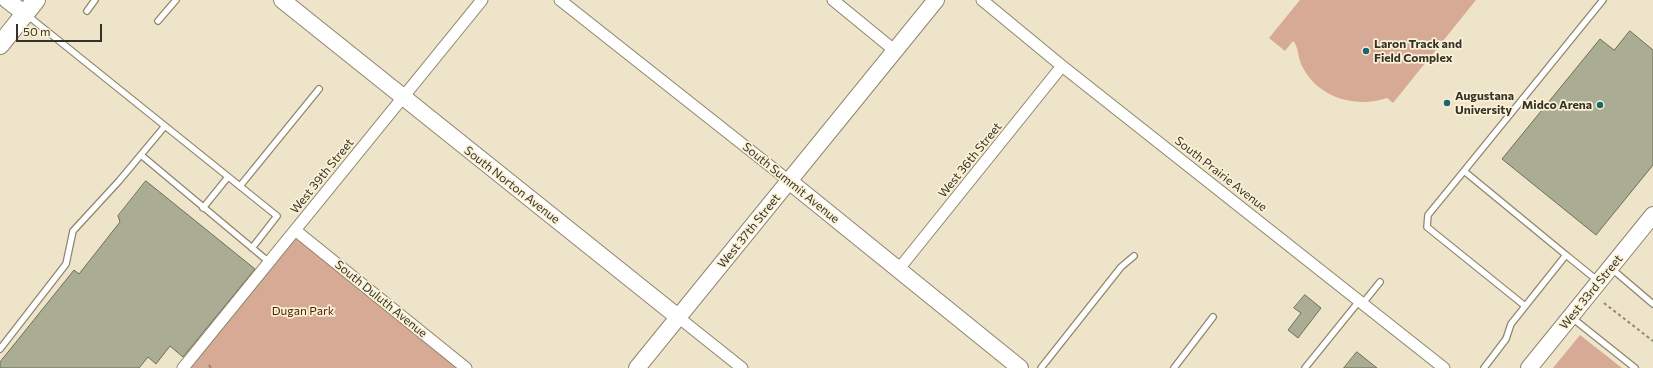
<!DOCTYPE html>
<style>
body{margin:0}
#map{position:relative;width:1653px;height:368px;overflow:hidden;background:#eee4c9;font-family:Commissioner,sans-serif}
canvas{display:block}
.scale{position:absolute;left:16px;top:24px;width:86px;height:18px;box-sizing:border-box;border:2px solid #353227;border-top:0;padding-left:5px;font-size:12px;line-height:14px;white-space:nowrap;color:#353227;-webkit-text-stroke:3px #fbf1d6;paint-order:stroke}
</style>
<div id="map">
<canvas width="1653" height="368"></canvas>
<div class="scale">50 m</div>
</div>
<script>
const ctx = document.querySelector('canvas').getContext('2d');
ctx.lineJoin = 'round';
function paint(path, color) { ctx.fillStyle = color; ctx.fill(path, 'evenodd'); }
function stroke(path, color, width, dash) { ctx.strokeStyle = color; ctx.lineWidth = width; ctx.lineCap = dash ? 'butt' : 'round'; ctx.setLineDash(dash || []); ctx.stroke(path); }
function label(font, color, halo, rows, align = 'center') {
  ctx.font = font + ' Commissioner,sans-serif'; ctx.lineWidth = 3.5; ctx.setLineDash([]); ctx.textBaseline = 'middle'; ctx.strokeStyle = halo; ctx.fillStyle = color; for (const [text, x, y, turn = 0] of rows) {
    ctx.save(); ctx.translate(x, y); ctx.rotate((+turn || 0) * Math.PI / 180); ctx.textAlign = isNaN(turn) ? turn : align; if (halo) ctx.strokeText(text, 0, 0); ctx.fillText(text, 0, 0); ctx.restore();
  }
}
const green = new Path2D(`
 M1300,0H1476L1393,103L1387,98C1354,109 1316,97 1301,64C1298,57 1298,45 1293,41L1285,51L1269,38Z
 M295,230L466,368H190Z
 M1580,335L1622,368H1553Z`);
const building = new Path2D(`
 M1630,31L1653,50V165L1596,235L1502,159L1600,39L1614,50Z
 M146,181L255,269L183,357L170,346L156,364L148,357L139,368H0V362L74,270L79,274L120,222L118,216Z
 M1305,295L1321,308L1298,338L1288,330L1301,313L1294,308Z
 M1357,352L1377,368H1344Z`);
const path = new Path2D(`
 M1604,303L1653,341
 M209,365L211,368`);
const lane = new Path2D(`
 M87,11L95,0
 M27,15L277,216L252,248
 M158,21L176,0
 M141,155L269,262
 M1464,171L1428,215L1427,227L1525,306
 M240,186L319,89
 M203,208L228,177
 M1566,255L1464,171L1603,0
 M1612,269L1653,304
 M1363,303L1380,282
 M1571,317L1635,368
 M0,349L66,264L73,231L119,181L165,126
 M1041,368L1121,267L1134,256
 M1174,368L1213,317
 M1305,368L1360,300
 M1484,368L1506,339L1511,324L1566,255L1598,281`);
const street = new Path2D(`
 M560,0L789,181
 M833,0L894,50
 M982,0L1062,66L1444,368
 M295,230L466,368
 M898,270L1062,66
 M678,317L742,368
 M183,368L482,0`);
const secondary = new Path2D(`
 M7,0L25,14
 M282,0L678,317
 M789,181L1020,368
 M637,368L936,0
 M1529,368L1653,215`);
const primary = new Path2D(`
 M0,45L36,0`);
const markers = [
 [1366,51,4,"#1a666f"],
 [1447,103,4,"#1a666f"],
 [1600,105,4,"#1a666f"]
];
const poiNames = [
 ["Laron Track and",1374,44],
 ["Field Complex",1374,58],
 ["Augustana",1455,96],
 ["University",1455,110],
 ["Midco Arena",1592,105,"right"]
];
const streetNames = [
 ["West 36th Street",970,160,-51],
 ["South Prairie Avenue",1221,174,38],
 ["West 39th Street",322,176,-51],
 ["South Summit Avenue",791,183,39],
 ["South Norton Avenue",512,185,38],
 ["West 37th Street",749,231,-51],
 ["West 33rd Street",1591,292,-51],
 ["South Duluth Avenue",381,299,39]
];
const parkNames = [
 ["Dugan Park",303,311]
];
paint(green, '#d7aa96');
paint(building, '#aaad93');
stroke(building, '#6c6f57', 1);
stroke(lane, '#8e856d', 8);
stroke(street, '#8e856d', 13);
stroke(secondary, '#8e856d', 18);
stroke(primary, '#8e856d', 20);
stroke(path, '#8c8674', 2, [3, 3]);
stroke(lane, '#fff', 5.5);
stroke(street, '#fff', 11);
stroke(secondary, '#fff', 16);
stroke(primary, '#fff', 18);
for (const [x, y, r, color] of markers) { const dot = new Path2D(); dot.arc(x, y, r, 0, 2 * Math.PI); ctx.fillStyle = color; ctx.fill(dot); stroke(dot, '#fbf1d6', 1.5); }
label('bold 12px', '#353227', '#fbf1d6', poiNames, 'left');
label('12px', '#353227', '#fbf1d6', streetNames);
label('12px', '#521c00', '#fbf1d6', parkNames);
</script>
